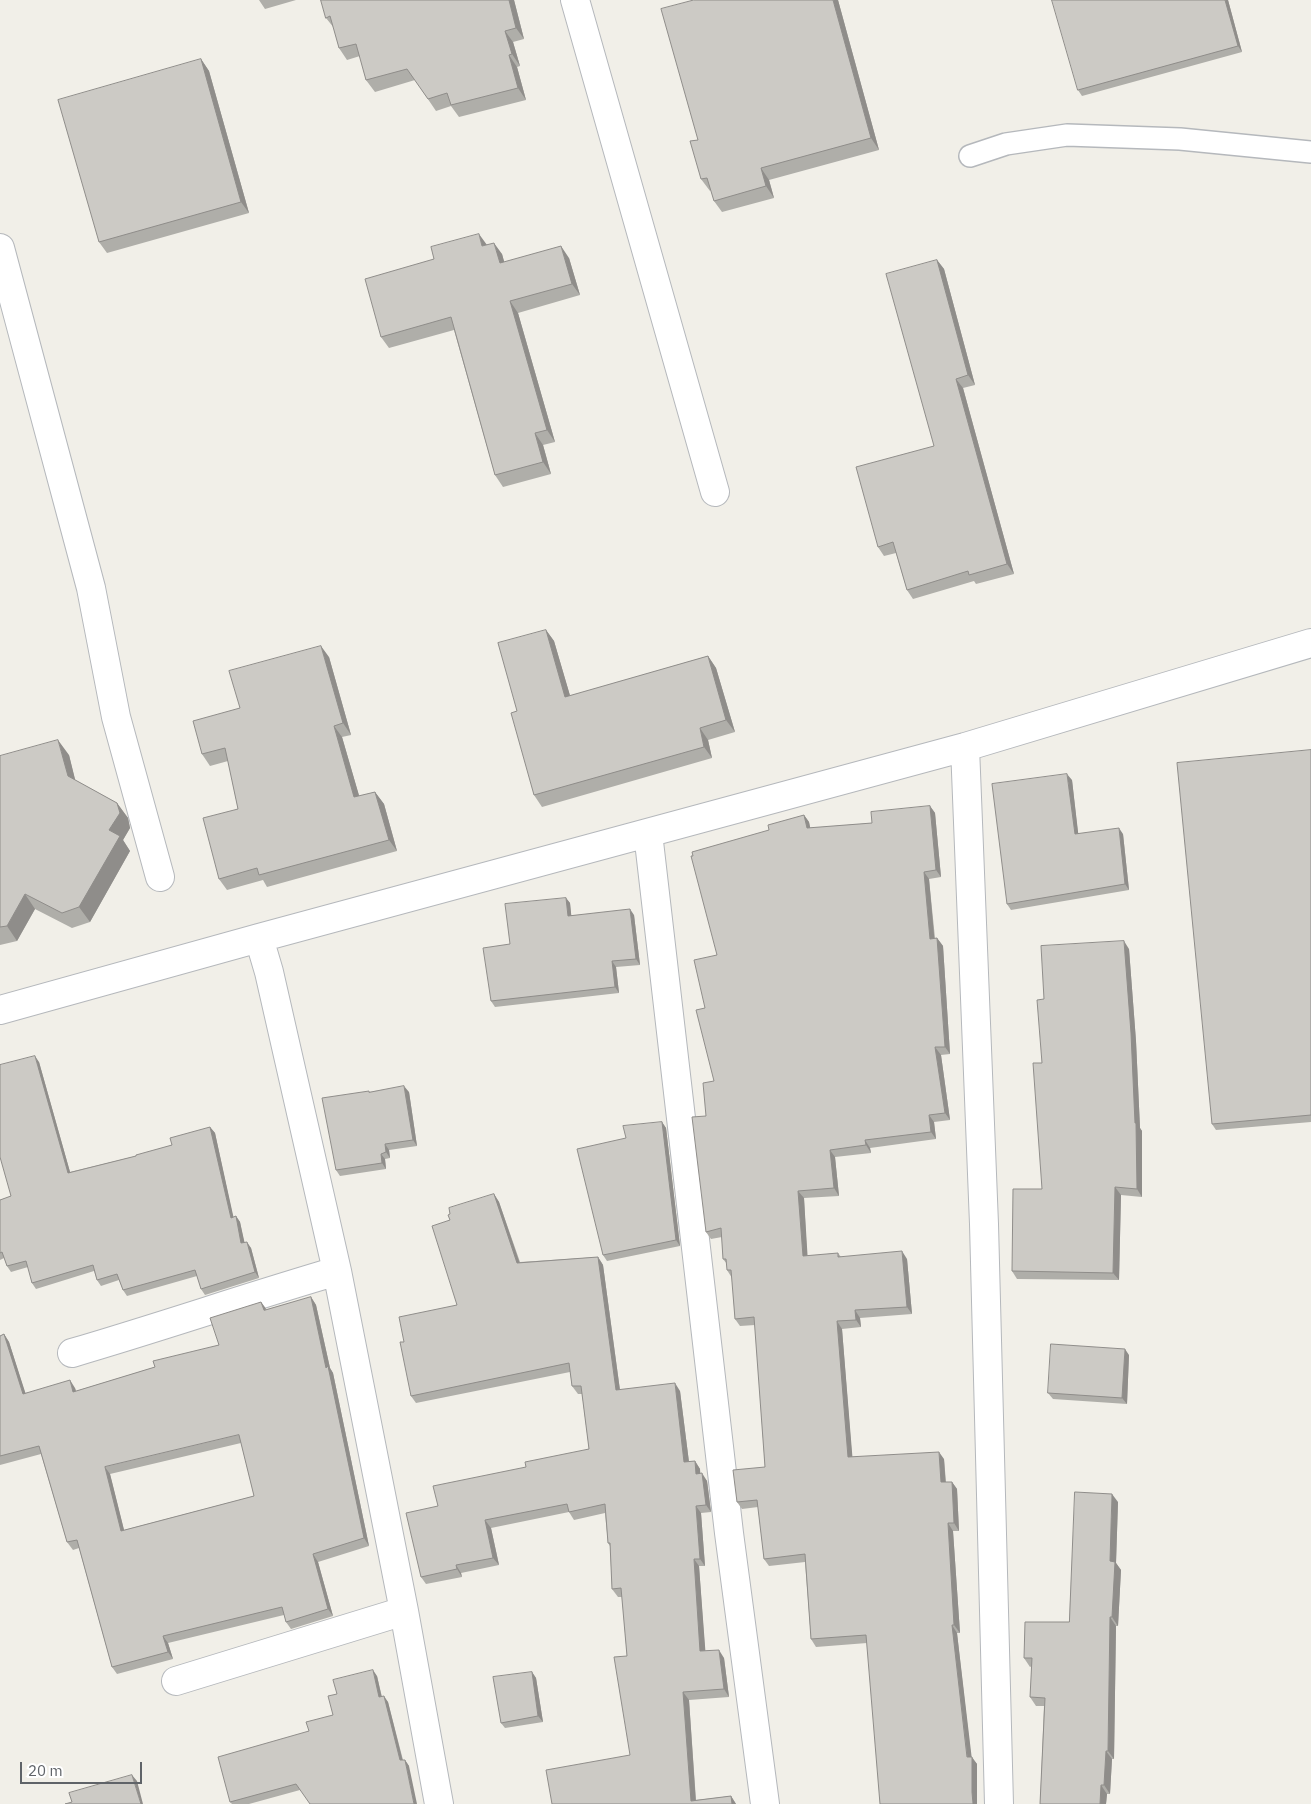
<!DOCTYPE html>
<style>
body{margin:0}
#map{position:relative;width:1311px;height:1804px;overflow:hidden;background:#f1efe8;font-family:"IBM Plex Sans",sans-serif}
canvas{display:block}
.scale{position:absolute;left:20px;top:1762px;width:122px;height:22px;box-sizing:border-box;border:2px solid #5f6368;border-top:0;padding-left:6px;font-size:15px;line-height:18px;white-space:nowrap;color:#5f6368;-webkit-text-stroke:4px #fff;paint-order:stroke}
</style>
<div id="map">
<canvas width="1311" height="1804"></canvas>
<div class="scale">20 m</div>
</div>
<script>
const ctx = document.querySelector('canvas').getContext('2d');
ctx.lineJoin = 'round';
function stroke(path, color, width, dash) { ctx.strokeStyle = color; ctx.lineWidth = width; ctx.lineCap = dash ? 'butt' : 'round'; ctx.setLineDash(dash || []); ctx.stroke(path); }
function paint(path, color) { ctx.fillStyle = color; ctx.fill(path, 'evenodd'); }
const lane = new Path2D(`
 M970,156L1006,144L1067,135L1180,139L1311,152`);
const street = new Path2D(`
 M575,0L715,492
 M0,248L91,588L116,717L160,877
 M965,747L984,1224L999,1804
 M648,833L729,1533L765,1804
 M259,938L269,972L337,1271L404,1611L439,1804
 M0,1010L259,938L965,747L1311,643
 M72,1353C161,1327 248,1297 337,1271
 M176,1681L404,1611`);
const wall = new Path2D(`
 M259,0H296L265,9Z
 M321,0H514L524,39L513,42L520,66L517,67L526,100L459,117L451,106L436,111L415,80L375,92L366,80L360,56L347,60L339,48L334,28L326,18Z
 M838,0L879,150L769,180L774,198L722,212L714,201L711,190L710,191L701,179L698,140Z
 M1228,0L1242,52L1082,96L1078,90Z
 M201,59L209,71L249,213L107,253L99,242Z
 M487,245L502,254L504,262L569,258L580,295L518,313L555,442L543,445L551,474L503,487L495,475L454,330L389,348L381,337Z
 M937,260L944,269L975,385L963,388L1014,574L976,584L974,581L913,599L907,590L896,553L884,556L878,547L934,446Z
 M546,630L554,641L570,696L708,656L716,668L735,732L708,740L712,758L542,807L534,795L517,711Z
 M329,657L351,735L342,737L359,796L375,792L384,804L397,851L267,887L263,880L227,890L219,879L238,809L228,761L210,766L202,754L240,708Z
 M1311,750V1122L1216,1130L1212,1124Z
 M69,755L75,780L117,803L128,818L130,828L123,840L130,851L90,922L72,928L35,909L17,941L0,945V756Z
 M1072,780L1078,834H1123L1129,890L1011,910L1007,904Z
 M930,806L935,813L941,877L929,879L935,938H937L943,946L950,1054L941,1055L950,1120L934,1122L936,1139L870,1148L871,1153L835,1157L839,1196L804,1198L807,1256L838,1253L841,1257L907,1259L912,1314L860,1318L861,1327L842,1329L852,1457L944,1459L946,1482H952L957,1489L959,1531H953L960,1633H957L971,1757L977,1764V1799L867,1643L816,1647L811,1639L805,1562L769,1566L764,1559L758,1507L742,1509L737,1502L765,1467L755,1325L740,1326L735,1319L732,1278L727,1270V1264L723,1259L722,1237L711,1239L706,1232V1116L714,1081L705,1008L717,955L769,830L804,815L809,822L810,828L872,823Z
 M566,898L570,903L571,915H634L640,965L616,967L619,993L495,1007L491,1001L510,944Z
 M1129,949L1136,1041L1140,1128L1142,1131V1197L1121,1195L1119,1280L1017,1279L1012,1271L1042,1189V1063L1044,999Z
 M39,1062L70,1172L136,1156L172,1145L210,1127L215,1133L233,1217L236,1216L240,1222L244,1242L251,1248L259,1278L205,1295L201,1289L197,1276L127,1296L123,1290L119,1280L101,1286L97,1280L94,1271L36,1289L32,1283L28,1267L11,1272L7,1266L4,1258L0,1260V1200L11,1196Z
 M370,1092H409L417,1146L389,1150L390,1158L385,1159L386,1169L340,1176L336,1170Z
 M662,1122L666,1128L680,1246L607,1261L603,1255L626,1138Z
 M494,1194L499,1202L520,1262L598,1257L603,1265L620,1390L680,1391L689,1462L695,1461L700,1469V1473L707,1481L711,1512L701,1513L705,1566H699L705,1651L724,1658L729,1697L689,1700L696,1800L731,1796L736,1804H552L630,1755L627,1656L622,1597H618L612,1589L610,1546L608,1543L605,1513L574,1520L569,1512L491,1528L499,1565L461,1573L462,1577L426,1584L421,1577L438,1506L526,1467L589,1449L582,1394H578L572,1386L570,1372L416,1403L411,1396L404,1342L457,1305L450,1220Z
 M311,1297L316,1305L330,1368L333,1373L369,1546L318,1562L333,1616L291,1629L286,1622L284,1615L168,1643L173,1659L117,1674L112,1667L79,1548L73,1550L67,1542L41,1454L0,1465V1336L4,1334L9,1342L25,1393L75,1388L76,1391L155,1367L219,1345L261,1302L267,1310ZM241,1443L254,1496L124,1530L110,1474Z
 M1129,1355L1127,1404L1053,1399L1048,1393Z
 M1118,1502L1116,1563L1121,1570L1118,1626H1116L1114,1759H1112L1110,1794H1107L1106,1804H1040L1044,1706H1036L1030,1697L1032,1666L1030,1667L1024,1658L1069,1622Z
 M532,1672L536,1678L543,1722L505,1728L501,1723Z
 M377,1676L382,1697L388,1702L403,1760H405L409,1766L300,1790L249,1804H232L230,1802L309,1731L333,1715L337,1694Z`);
const shadedWall = new Path2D(`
 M509,0H514L524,39L516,28Z
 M833,0H838L879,150L871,138Z
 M1225,0H1228L1242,52L1238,46Z
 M505,31L513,42L520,66L512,54Z
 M509,55L517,67L526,100L518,88Z
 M201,59L209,71L249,213L241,202Z
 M761,168L769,180L774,198L766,186Z
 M479,234L487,245L482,246Z
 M494,243L502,254L508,275L500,263Z
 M561,246L569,258L580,295L572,284Z
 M937,260L944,269L975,385L968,375Z
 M510,301L518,313L555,442L547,430Z
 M956,379L963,388L1014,574L1007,564Z
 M535,433L543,445L551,474L543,462Z
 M546,630L554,641L574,709L565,697Z
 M321,646L329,657L351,735L343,723Z
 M708,656L716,668L735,732L726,720Z
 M334,726L342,737L363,809L354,797Z
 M700,728L708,740L712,758L704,747Z
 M58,740L69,755L78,791L68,776Z
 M1067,774L1072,780L1079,840L1075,834Z
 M375,792L384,804L397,851L389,840Z
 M117,803L128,818L130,828L123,840L130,851L90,922L79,907L109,830Z
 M930,806L935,813L941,877L936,870Z
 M804,815L809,822L812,836L807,828Z
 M1119,828L1123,834L1129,890L1125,884Z
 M924,872L929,879L935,946L930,939Z
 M25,894L35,909L17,941L7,926Z
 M566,898L570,903L572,922L568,916Z
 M630,909L634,915L640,965L636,959Z
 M937,938L943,946L950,1054L945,1047Z
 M1124,941L1129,949L1136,1041L1140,1128L1142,1131V1197L1137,1189L1135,1123Z
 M612,961L616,967L619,993L615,987Z
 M935,1047L941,1055L950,1120L945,1113Z
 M35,1056L39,1062L72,1179L68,1173Z
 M404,1086L409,1092L417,1146L413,1140Z
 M929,1115L934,1122L936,1139L931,1132Z
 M662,1122L666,1128L680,1246L676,1240Z
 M210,1127L215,1133L235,1224L231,1218Z
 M865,1140L870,1148L871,1153L866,1145Z
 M385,1144L389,1150L390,1158L386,1152Z
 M830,1150L835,1157L839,1196L834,1188Z
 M381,1154L385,1159L386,1169L382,1163Z
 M1115,1187L1121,1195L1119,1280L1113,1273Z
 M798,1191L804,1198L808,1263L803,1256Z
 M494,1194L499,1202L522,1270L517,1263Z
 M236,1216L240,1222L246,1249L241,1243Z
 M247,1242L251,1248L259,1278L255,1272Z
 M902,1251L907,1259L912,1314L907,1307Z
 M598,1257L603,1265L621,1398L616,1390Z
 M311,1297L316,1305L330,1368L333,1373L369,1546L364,1538L326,1368Z
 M261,1302L266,1309L269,1318L264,1310Z
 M855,1310L860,1318L861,1327L856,1320Z
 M837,1321L842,1329L853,1464L848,1457Z
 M4,1334L9,1342L28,1401L23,1394Z
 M1125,1349L1129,1355L1127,1404L1122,1398Z
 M70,1380L75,1388L78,1399L73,1392Z
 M675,1383L680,1391L690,1470L684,1462Z
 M939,1452L944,1459L946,1489L941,1482Z
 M695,1461L700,1469L701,1482L696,1474Z
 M105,1467L110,1474L126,1538L121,1531Z
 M702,1473L707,1481L711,1512L706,1505Z
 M952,1482L957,1489L959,1531L954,1523Z
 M1112,1494L1118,1502L1116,1563L1121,1570L1118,1626L1112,1617L1110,1561Z
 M696,1506L701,1513L705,1566L700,1559Z
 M485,1520L491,1528L499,1565L493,1558Z
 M948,1523L953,1531L960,1633L954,1625Z
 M313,1554L318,1562L333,1616L328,1609Z
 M694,1559L699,1566L706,1659L700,1651Z
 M456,1565L461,1573L462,1577L457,1569Z
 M1110,1617L1116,1626L1114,1759L1108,1751Z
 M952,1625L957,1633L972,1760V1757L977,1764V1804H973Z
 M163,1636L168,1643L173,1659L168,1652Z
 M719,1650L724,1658L729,1697L724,1689Z
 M373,1670L377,1676L383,1703L379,1697Z
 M532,1672L536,1678L543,1722L538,1716Z
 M683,1692L689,1700L696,1804L691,1801Z
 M384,1696L388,1702L404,1766L400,1760Z
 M1106,1751L1112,1759L1110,1794L1104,1785Z
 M405,1760L409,1766L417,1804H414Z
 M132,1775L137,1781L143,1804H141Z
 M1101,1785L1107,1794L1106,1804H1100Z
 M731,1796L736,1804H732Z`);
const building = new Path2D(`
 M321,0H509L516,28L505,31L512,54L509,55L518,88L451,105L447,93L428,99L407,69L366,80L356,44L339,48L330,16L326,18Z
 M694,0H833L871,138L761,168L766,186L714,201L707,178L701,179L690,141L698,140L661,9Z
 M1052,0H1225L1238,46L1078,90Z
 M201,59L241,202L99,242L58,100Z
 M479,234L482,246L494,243L500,263L561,246L572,284L510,301L547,430L535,433L543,462L495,475L451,317L381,337L365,279L434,259L431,247Z
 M937,260L968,375L956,379L1007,564L969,575L968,571L907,590L893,542L878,547L856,467L934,446L886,274Z
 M546,630L565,697L708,656L726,720L700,728L704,747L534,795L511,713L517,711L498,643Z
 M321,646L343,723L334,726L354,797L375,792L389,840L259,875L257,868L219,879L203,818L238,809L225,748L202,754L193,721L240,708L229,671Z
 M58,740L68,776L117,803L120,813L109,830L120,836L79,907L62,913L25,894L7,926L0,927V756Z
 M1311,750V1115L1212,1124L1177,763Z
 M1067,774L1075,834L1119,828L1125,884L1007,904L992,784Z
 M930,806L936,870L924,872L930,939L937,938L945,1047H935L945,1113L929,1115L931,1132L865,1140L866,1145L830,1150L834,1188L798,1191L803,1256L838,1253V1257L902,1251L907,1307L855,1310L856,1320L837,1321L848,1457L939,1452L941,1482H952L954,1523H948L954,1625H952L967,1757H972V1792L973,1804H880L866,1635L811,1639L805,1554L764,1559L757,1500L737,1502L733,1470L765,1467L754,1317L735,1319L731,1270H727L726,1259H723L721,1228L706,1232L692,1117L706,1116L703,1083L714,1081L696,1010L705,1008L694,960L717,955L691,856H693L692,852L769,830L768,825L804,815L807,828L872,823L871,812Z
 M566,898L568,916L630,909L636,959L612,961L615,987L491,1001L483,948L510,944L505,904Z
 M1124,941L1131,1033L1135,1123H1136L1137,1189L1115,1187L1113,1273L1012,1271L1013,1189H1042L1033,1063H1042L1037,1000L1044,999L1041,946Z
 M35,1056L68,1173L136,1156V1155L172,1145L170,1138L210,1127L231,1218L236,1216L241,1243L247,1242L255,1272L201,1289L195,1270L123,1290L117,1274L97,1280L93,1265L32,1283L26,1261L7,1266L2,1252L0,1253V1200L11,1196L0,1157V1065Z
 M404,1086L413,1140L385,1144L386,1152L381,1154L382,1163L336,1170L322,1098L369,1091V1092Z
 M662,1122L676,1240L603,1255L577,1149L626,1138L623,1126Z
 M494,1194L517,1263L598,1257L616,1390L675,1383L684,1462L695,1461L696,1474L702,1473L706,1505L696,1506L700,1559H694L700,1651L719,1650L724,1689L683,1692L691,1801L731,1796L732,1804H552L546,1770L630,1755L614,1657L627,1656L621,1588L612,1589L610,1543H608L605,1504L569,1512L567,1504L485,1520L493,1558L456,1565L457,1569L421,1577L406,1513L438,1506L433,1486L526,1467L525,1462L589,1449L581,1386H572L569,1363L411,1396L400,1342H404L399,1317L457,1305L432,1226L450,1220L448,1215L450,1214L449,1208Z
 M311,1297L326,1368L328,1366L364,1538L313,1554L328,1609L286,1622L282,1607L163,1636L168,1652L112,1667L77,1540L67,1542L39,1446L0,1456V1336L4,1334L23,1394L70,1380L73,1392L155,1367L153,1361L219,1345L210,1318L261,1302L264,1310ZM239,1435L254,1496L121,1531L105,1467Z
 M1051,1344L1125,1349L1122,1398L1048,1393Z
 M1075,1492L1112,1494L1110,1561L1115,1562L1112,1617H1110L1108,1751H1106L1104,1785H1101L1100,1804H1040L1045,1698L1030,1697L1032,1658H1024L1025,1622H1069Z
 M373,1670L379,1697L384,1696L400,1760H405L414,1804H310L296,1784L230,1802L218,1757L309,1731L306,1722L333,1715L328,1696L337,1694L333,1680Z
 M532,1672L538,1716L501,1723L493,1677Z
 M132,1775L141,1804H65L72,1802L69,1793Z`);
stroke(lane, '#b5b8bc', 24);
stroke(street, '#b5b8bc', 30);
stroke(lane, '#fff', 21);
stroke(street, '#fff', 28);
paint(wall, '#afaea9');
paint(shadedWall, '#8f8d8a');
paint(building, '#cccac5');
stroke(building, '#8f8d8a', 1);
</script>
